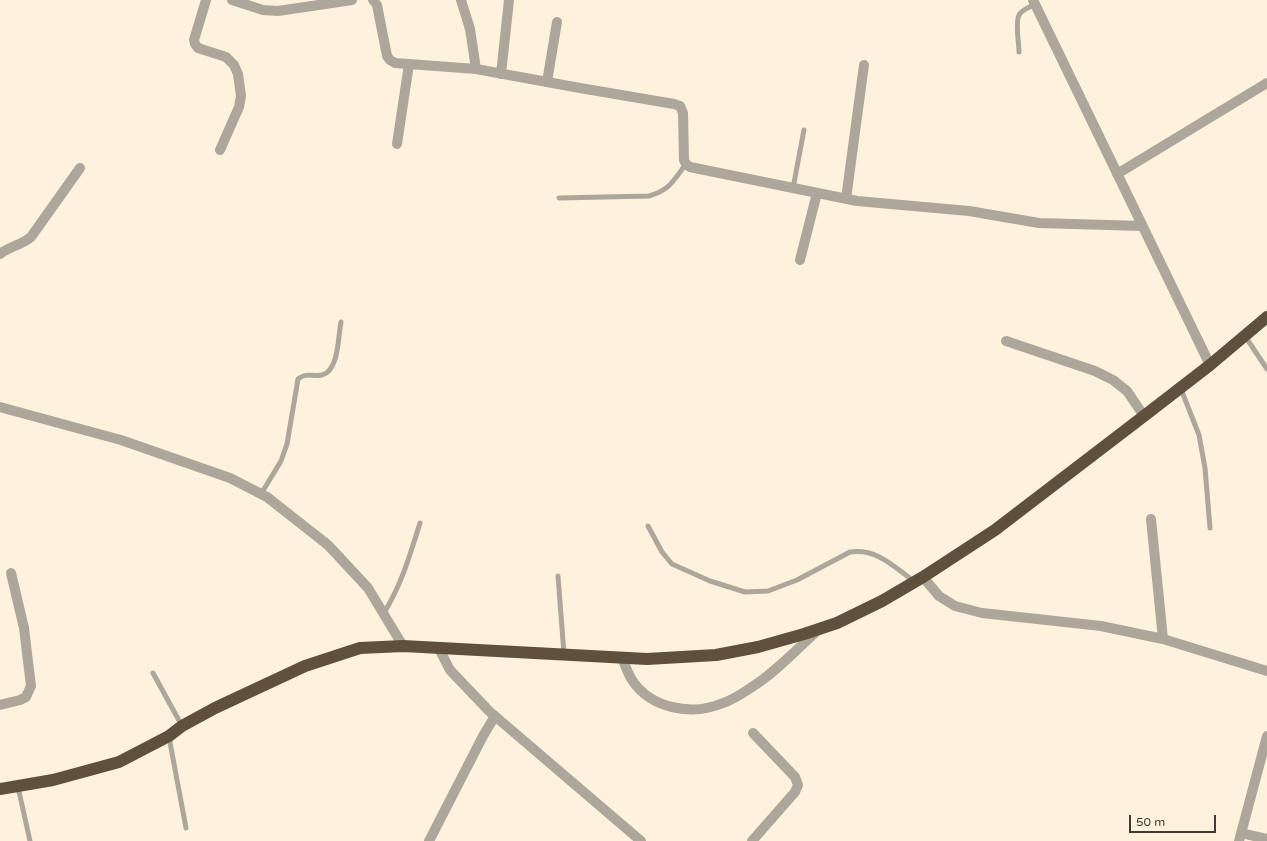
<!DOCTYPE html>
<style>
body{margin:0}
#map{position:relative;width:1267px;height:841px;overflow:hidden;background:#fef2dc;font-family:"Varela Round",sans-serif}
canvas{display:block}
.scale{position:absolute;left:1129px;top:815px;width:87px;height:18px;box-sizing:border-box;border:2px solid #413c31;border-top:0;padding-left:5px;font-size:12px;line-height:14px;white-space:nowrap;color:#413c31;-webkit-text-stroke:3px #fef2dc;paint-order:stroke}
</style>
<div id="map">
<canvas width="1267" height="841"></canvas>
<div class="scale">50 m</div>
</div>
<script>
const ctx = document.querySelector('canvas').getContext('2d');
ctx.lineJoin = 'round';
function stroke(path, color, width, dash) { ctx.strokeStyle = color; ctx.lineWidth = width; ctx.lineCap = dash ? 'butt' : 'round'; ctx.setLineDash(dash || []); ctx.stroke(path); }
const lane = new Path2D(`
 M1019,52C1019,43 1015,23 1019,15C1021,10 1030,7 1035,4
 M793,188L804,130
 M559,198L649,196C670,190 673,181 686,164
 M1245,336L1267,369
 M1181,389L1199,435L1205,468L1210,528
 M261,494L281,461L287,444L298,379C307,372 312,377 322,375C339,371 338,336 341,322
 M648,526L662,552L672,564L710,581L745,592L768,591L797,580L850,552C877,548 894,567 915,582
 M558,576L564,654
 M384,613C402,583 410,555 420,523
 M153,673L182,726
 M169,737L186,828
 M18,787L30,841`);
const street = new Path2D(`
 M206,0L194,40L195,44L198,48L226,57L234,65L238,74L241,96L239,107L220,150
 M232,0L263,10L278,11L352,0
 M373,0L377,5L387,56L390,60L395,63L476,69L580,88L674,104L680,106L683,113L684,160L686,164L690,167L857,201L969,211L1039,223L1142,226
 M461,0L470,29L476,69
 M1033,0L1210,365
 M501,74L509,0
 M547,82L557,22
 M397,144L409,64
 M1117,174L1267,83
 M846,199L864,65
 M0,254C10,246 22,245 31,237L80,168
 M800,260L817,193
 M1006,341L1095,371L1113,380L1127,391L1144,416
 M0,407L121,440L230,478L267,497L328,545L368,588L403,646
 M1151,519L1163,639
 M923,577L939,596L955,606L982,613L1101,626L1163,639L1267,671
 M438,647L450,670L489,711L641,841
 M622,658C625,665 628,674 632,680C651,709 692,716 723,703C733,700 743,693 752,687C776,672 796,650 817,631
 M0,705L20,700L26,697L31,686L24,628L11,573
 M1241,833L1267,839
 M429,841L483,736L495,716
 M752,841L795,792L798,785L795,777L753,733
 M1239,841L1267,736`);
const highway = new Path2D(`
 M0,789L53,780L119,762L169,736L182,726L215,708L305,666L360,648L403,646L647,659L716,655L758,647L804,634L837,623L882,601L923,577L995,530L1144,416L1210,365L1267,317`);
stroke(lane, '#ada69b', 5);
stroke(street, '#ada69b', 10);
stroke(highway, '#5e503a', 12);
</script>
